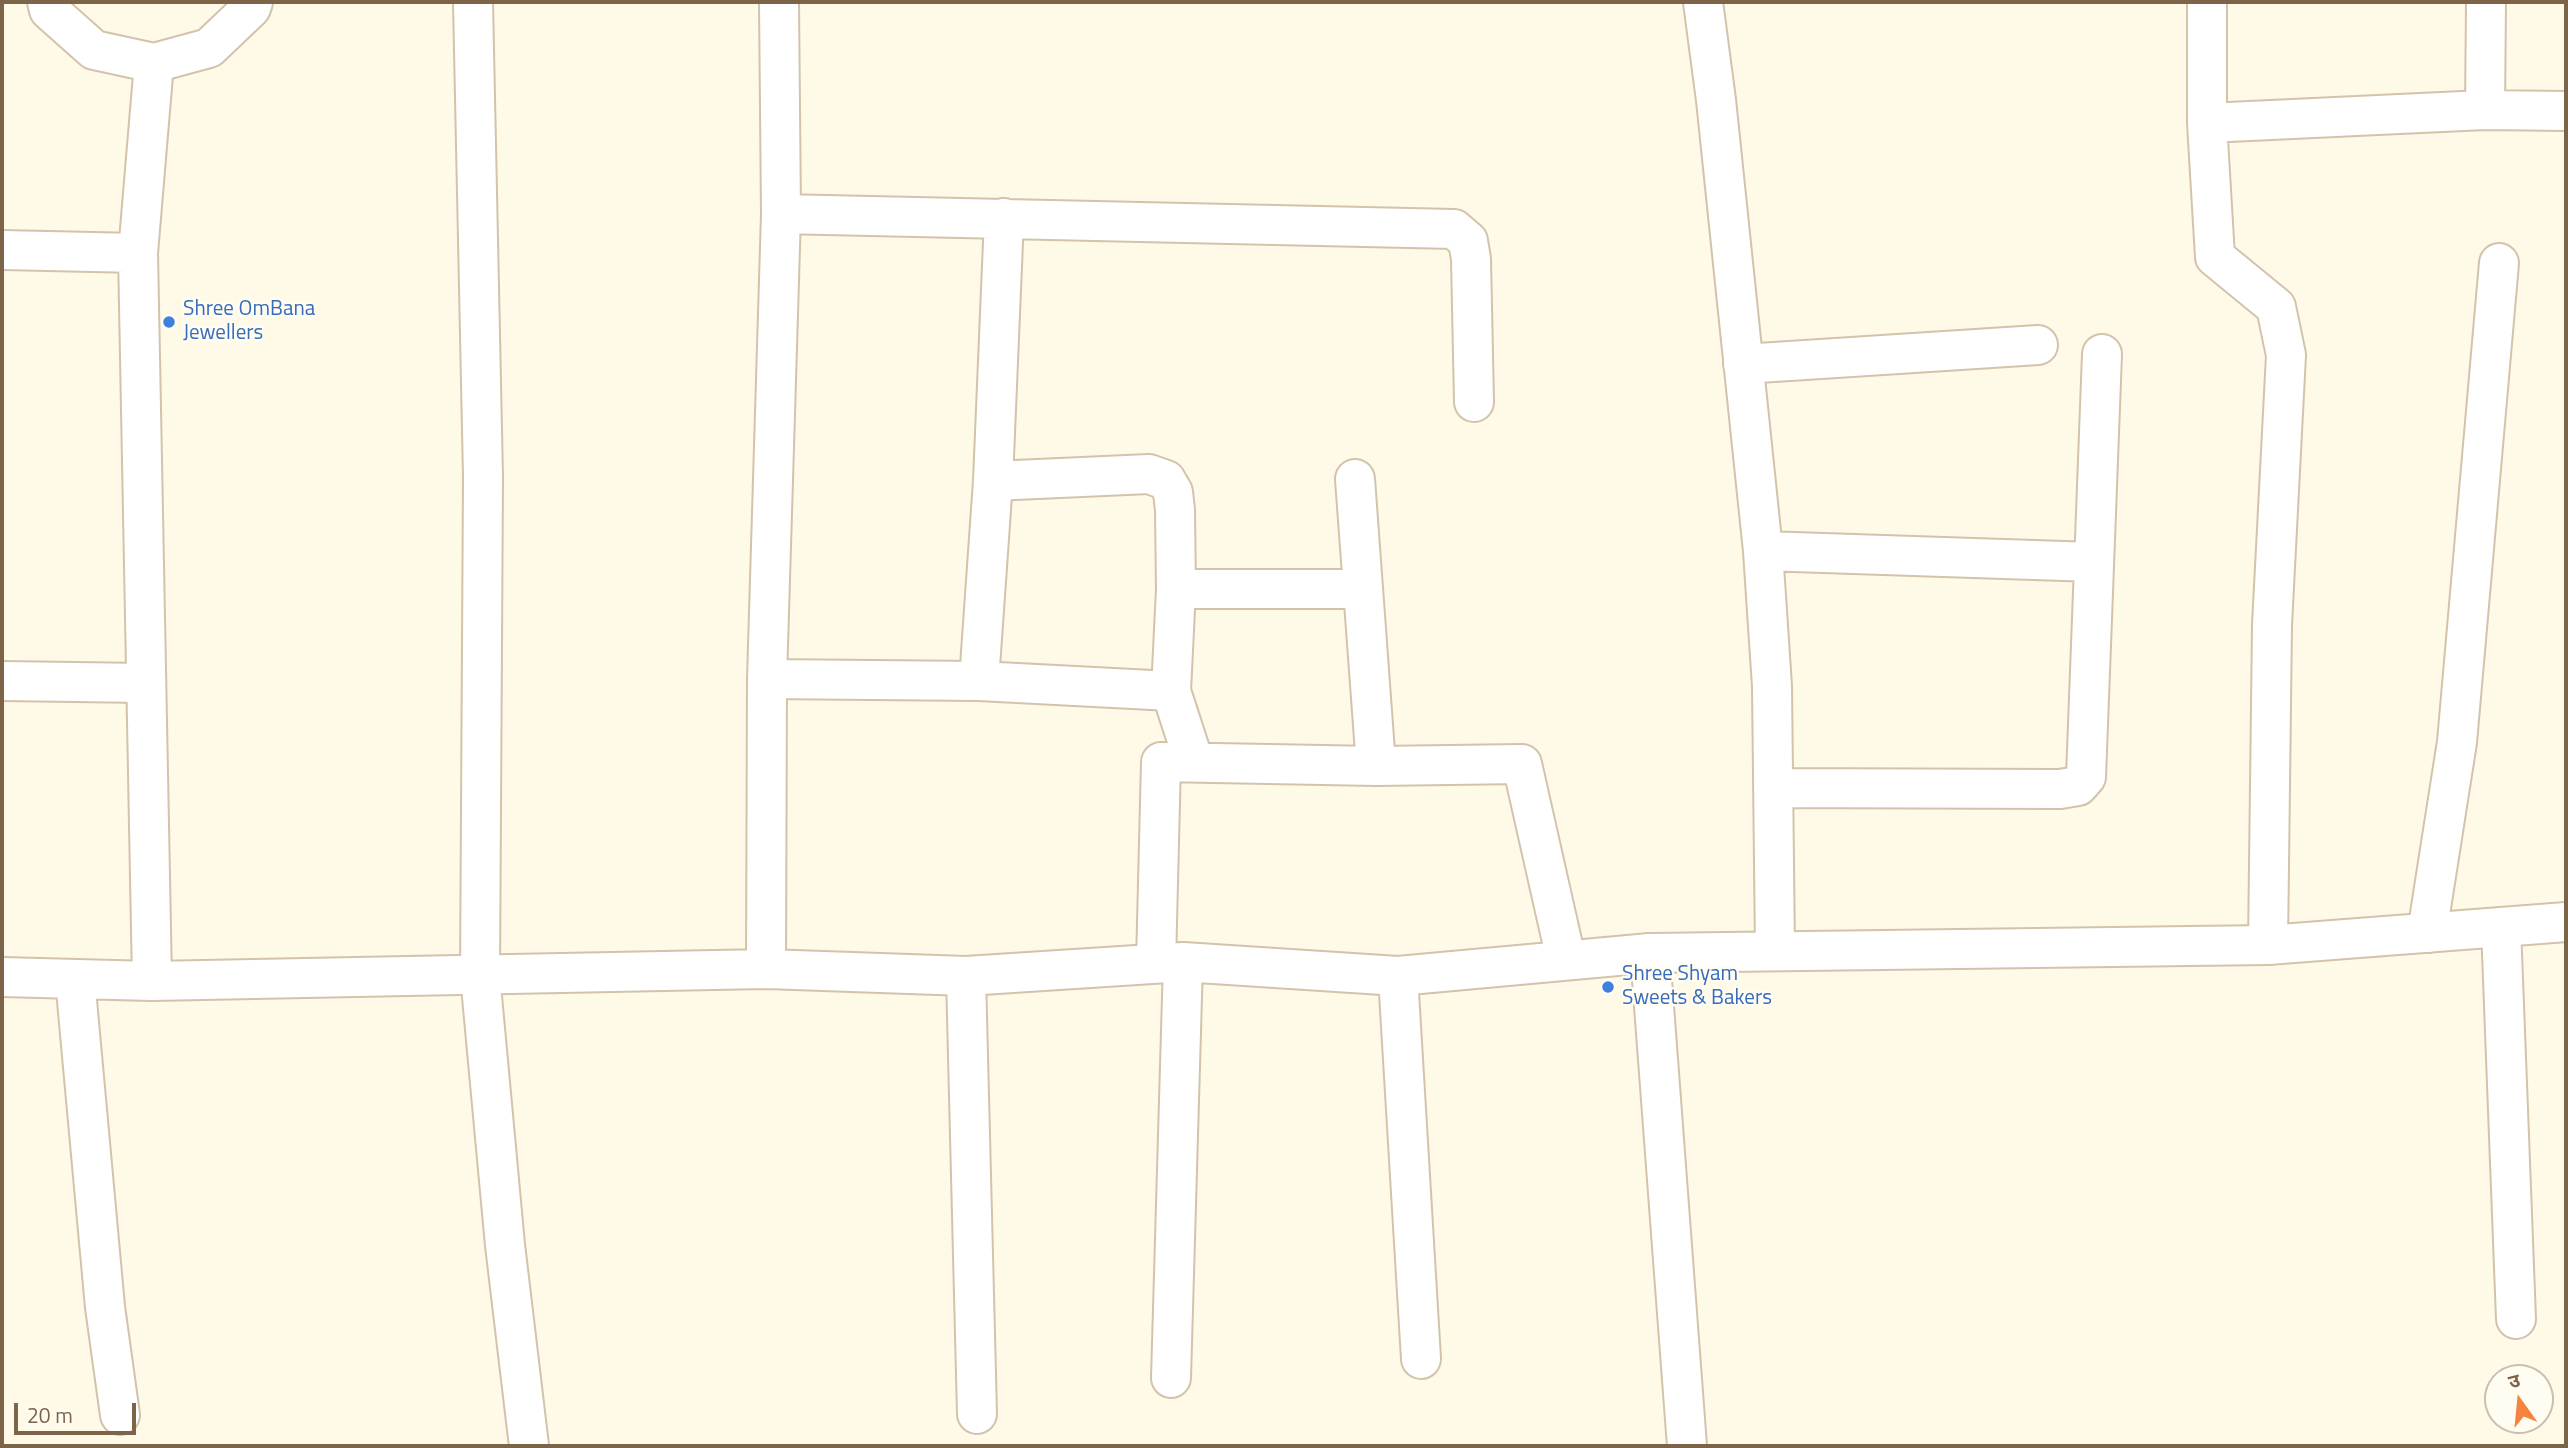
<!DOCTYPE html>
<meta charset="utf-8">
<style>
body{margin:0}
#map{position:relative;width:2568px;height:1448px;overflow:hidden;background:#fff9e8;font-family:"Titillium Web","Noto Sans Devanagari",sans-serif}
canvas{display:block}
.frame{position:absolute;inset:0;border:4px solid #7d6348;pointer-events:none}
.north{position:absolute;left:2484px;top:1364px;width:70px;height:70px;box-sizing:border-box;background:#fffcf1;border:2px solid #cbbfad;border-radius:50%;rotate:345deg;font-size:19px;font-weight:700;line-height:28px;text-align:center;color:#7d6348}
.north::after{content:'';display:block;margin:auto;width:24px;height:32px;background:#f68440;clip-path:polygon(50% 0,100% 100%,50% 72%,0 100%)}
.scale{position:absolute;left:14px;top:1403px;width:122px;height:32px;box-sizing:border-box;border:4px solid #7d6348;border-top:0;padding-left:9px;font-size:21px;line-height:24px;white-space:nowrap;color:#7d6348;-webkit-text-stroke:5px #fffcf1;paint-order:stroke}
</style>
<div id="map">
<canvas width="2568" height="1448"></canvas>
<div class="frame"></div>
<div class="north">उ</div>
<div class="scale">20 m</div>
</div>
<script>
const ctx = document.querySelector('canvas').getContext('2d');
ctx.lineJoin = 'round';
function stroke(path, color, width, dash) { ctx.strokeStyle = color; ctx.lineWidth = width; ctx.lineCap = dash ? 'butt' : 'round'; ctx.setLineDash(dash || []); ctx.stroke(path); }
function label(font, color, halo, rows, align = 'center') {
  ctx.font = font + ' "Titillium Web",sans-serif'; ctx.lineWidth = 5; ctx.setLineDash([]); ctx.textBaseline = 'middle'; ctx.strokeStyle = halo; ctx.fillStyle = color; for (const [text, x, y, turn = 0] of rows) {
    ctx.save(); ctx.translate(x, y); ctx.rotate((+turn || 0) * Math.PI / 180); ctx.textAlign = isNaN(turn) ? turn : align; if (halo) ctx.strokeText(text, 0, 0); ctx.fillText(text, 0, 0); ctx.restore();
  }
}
const minor = new Path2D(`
 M47,2L49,10L94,50L154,63L209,48L251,8L253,2
 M473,2L483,477L480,975L505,1245L529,1446
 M1703,2L1716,100L1763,551L1772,686L1775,951
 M2485,110L2486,2
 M2207,123V2
 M781,214L1454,229L1468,241L1471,259L1474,402
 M2,250L138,253
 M1743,364L2038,345
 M1355,479L1376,766
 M993,481L1149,474L1166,480L1173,492L1175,510L1176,589L1171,691
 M1763,551L2094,562
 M1176,589H1363
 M767,679L979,681L1171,691L1194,762
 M2,681L146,683
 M979,681L993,481L1004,218
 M1773,788L2060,789L2078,786L2086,777L2102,354
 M2501,927L2516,1319
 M2427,933L2457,742L2499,263
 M2268,945L2272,625L2286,355L2276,307L2215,257L2207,123L2485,110L2566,111
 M1156,963L1161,762L1376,766L1522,764L1566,959
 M766,969L767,679L781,214L779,2
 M966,976L977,1414
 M1398,976L1421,1359
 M2,977L152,981L766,969L966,976L1183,962L1398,976L1650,953
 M75,979L105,1307L120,1415
 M152,981L138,253L154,63
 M1171,1378L1183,962`);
const tertiary = new Path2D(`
 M1687,1446L1650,953L2268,945L2566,922`);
const markers = [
 [169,322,7,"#3f7fe0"],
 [1608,987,7,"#3f7fe0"]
];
const shopNames = [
 ["Shree OmBana",183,310],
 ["Jewellers",183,334],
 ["Shree Shyam",1622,975],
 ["Sweets & Bakers",1622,999]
];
stroke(minor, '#d3c3ab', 42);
stroke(tertiary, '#d3c3ab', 42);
stroke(minor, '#fff', 38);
stroke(tertiary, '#fff', 38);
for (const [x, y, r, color] of markers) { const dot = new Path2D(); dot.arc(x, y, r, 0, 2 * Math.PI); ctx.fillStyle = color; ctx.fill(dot); stroke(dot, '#fffcf1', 2.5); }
label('21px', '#366cbe', '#fffcf1', shopNames, 'left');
</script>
